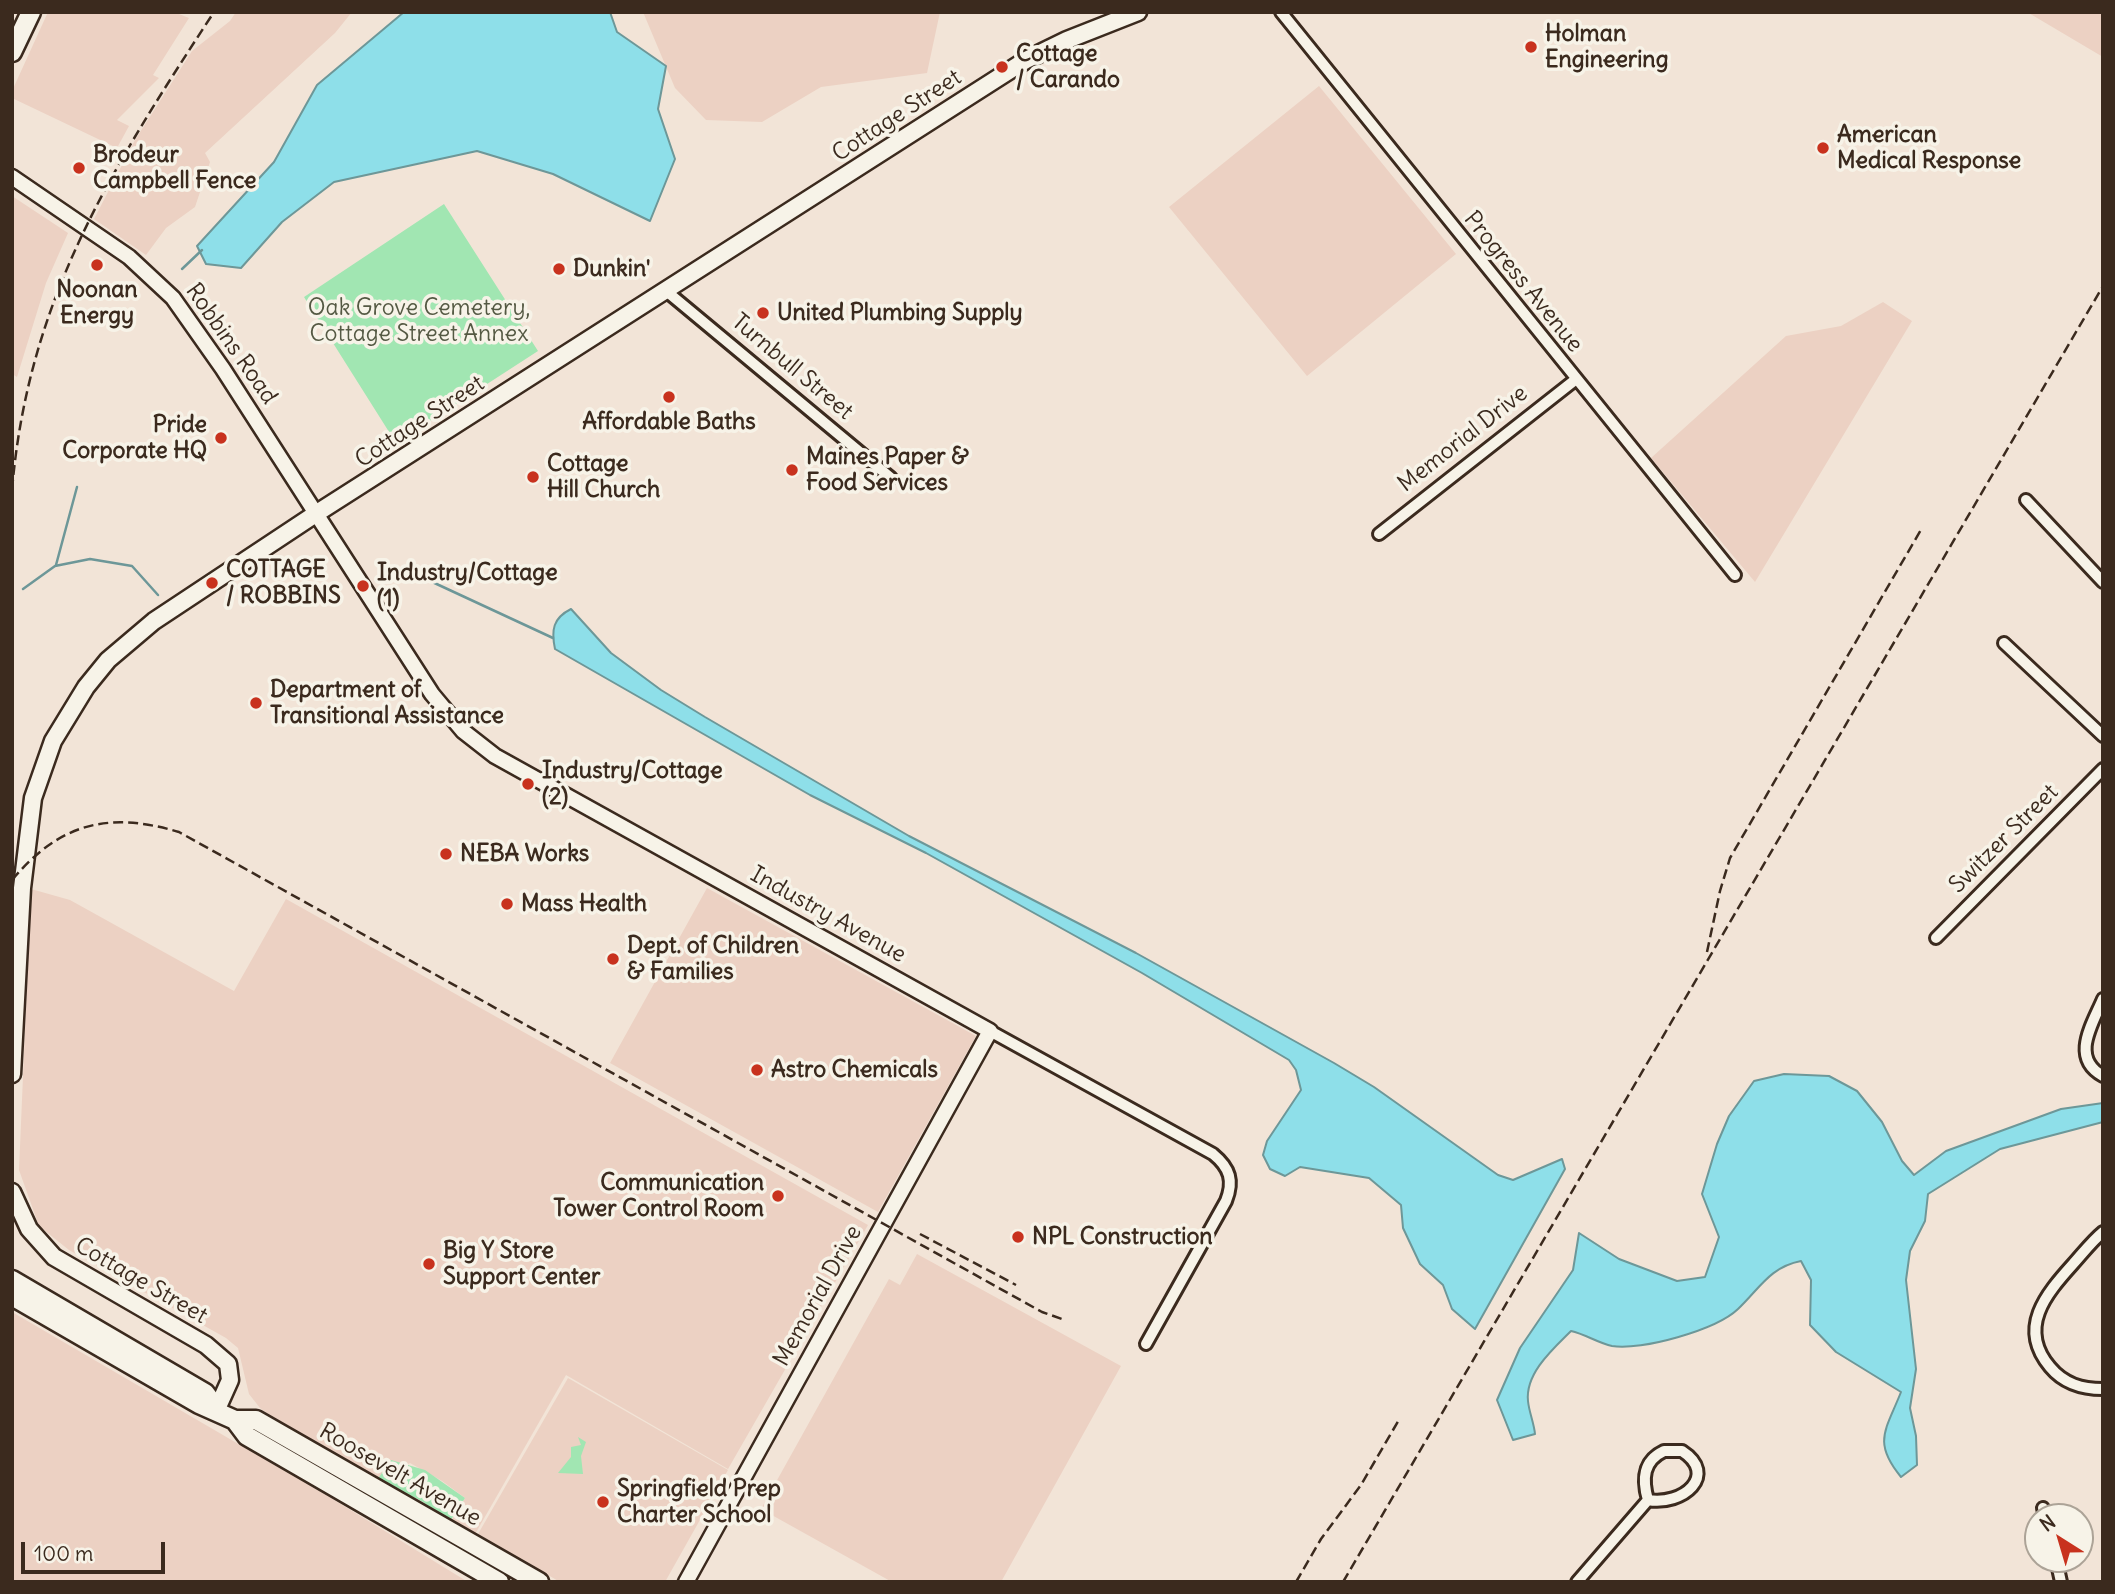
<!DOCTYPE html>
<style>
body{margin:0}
#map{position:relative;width:2115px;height:1594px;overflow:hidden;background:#f2e4d7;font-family:Delius,sans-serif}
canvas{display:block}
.frame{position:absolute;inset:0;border:14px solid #3b2a1e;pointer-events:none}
.north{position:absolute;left:2024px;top:1503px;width:70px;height:70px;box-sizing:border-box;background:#f7f3e8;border:2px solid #aca397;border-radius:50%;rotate:323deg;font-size:19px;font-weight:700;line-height:28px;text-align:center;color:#3b2a1e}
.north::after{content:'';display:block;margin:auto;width:24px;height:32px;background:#c8321e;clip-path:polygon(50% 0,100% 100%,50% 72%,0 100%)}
.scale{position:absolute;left:21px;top:1542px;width:144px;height:32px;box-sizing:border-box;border:4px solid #3b2a1e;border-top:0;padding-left:9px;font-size:21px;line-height:24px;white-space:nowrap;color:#3b2a1e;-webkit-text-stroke:5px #f7f3e8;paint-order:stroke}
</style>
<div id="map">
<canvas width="2115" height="1594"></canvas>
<div class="frame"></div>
<div class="north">N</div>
<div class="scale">100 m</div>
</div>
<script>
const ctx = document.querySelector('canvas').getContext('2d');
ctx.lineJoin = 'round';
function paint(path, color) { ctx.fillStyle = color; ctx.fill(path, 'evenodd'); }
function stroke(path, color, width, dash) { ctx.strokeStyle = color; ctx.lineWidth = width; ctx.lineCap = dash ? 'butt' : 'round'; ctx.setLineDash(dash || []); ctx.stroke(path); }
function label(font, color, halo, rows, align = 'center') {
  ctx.font = font + ' Delius,sans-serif'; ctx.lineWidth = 7; ctx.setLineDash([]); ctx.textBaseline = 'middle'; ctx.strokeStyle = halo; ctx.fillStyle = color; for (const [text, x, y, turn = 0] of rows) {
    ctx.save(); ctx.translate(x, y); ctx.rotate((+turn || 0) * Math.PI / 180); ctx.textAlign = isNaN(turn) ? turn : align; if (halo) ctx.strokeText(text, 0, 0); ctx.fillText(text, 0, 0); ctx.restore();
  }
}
const built = new Path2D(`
 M48,12H174L189,18L153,75L159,78L117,120L129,126L117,148L12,98V91Z
 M236,12H352L335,33L205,153L210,162L195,207L166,228L146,255L94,219L135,140L192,51L230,21Z
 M643,12H940L927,73L821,87L762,122L706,120L675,88Z
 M2027,12H2103V57Z
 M1319,86L1456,254L1307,376L1169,207Z
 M12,196L68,233L46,283L17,377L12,374Z
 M1883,302L1912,321L1755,582L1651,458L1786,336L1841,326Z
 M707,888L976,1036L878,1212L610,1063Z
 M31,889L70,900L234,991L286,899L868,1225L728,1469L566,1375L474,1536L451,1521L465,1498L442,1481L410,1463L377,1480L294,1434L260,1408L249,1394L238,1348L226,1338L69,1250L39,1226L19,1170Z
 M917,1254L1121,1366L1001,1582H892L761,1509L889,1279L900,1285Z
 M12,1312L331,1498L468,1582H12Z
 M568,1378L728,1470L665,1582H560L478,1534Z`);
const green = new Path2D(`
 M444,204L538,351L396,443L304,297Z
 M578,1437L586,1442L581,1456L583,1474L558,1473L571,1457V1447L581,1445Z
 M391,1460L425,1470L465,1498L449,1523C438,1518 433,1509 423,1502C408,1492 391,1491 377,1480Z`);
const water = new Path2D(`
 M404,12H610L617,32L666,66L658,109L675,159L650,221L553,174L477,151L334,182L282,222L241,268L206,264L197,246L274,162L317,85Z
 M571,609L611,653L661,690L705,717L909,836L1136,953L1334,1063L1374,1087L1498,1175L1513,1180L1562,1159L1565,1169L1475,1329L1452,1309L1443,1285L1420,1264L1403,1228L1401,1205L1369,1178L1300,1167L1285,1176L1270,1169L1263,1155L1267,1141L1301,1090L1296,1070L1289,1060L1142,973L926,853L810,795L555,649C551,630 553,618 571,609Z
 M1784,1074L1829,1076L1857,1091L1882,1122L1902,1161L1914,1175L1946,1151L2061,1109L2103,1103V1122L2000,1149L1928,1194L1925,1221L1910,1251L1906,1280L1916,1369L1910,1408L1916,1436L1917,1465L1901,1477C1872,1442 1886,1430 1901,1392L1836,1352L1810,1325L1811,1280L1801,1261C1770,1267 1760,1288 1738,1309C1716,1330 1641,1351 1612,1346C1598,1343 1585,1334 1571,1331C1554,1348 1525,1373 1528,1401C1529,1412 1534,1423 1535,1434L1513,1440L1497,1400L1520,1348L1573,1270L1579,1233L1619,1259L1677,1281L1705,1277L1719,1237L1702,1194L1717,1144L1729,1116L1754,1081Z`);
const stream = new Path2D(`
 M182,269L202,250
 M56,565L77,487
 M383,569L428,580L553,638
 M23,589L55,566L90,559L132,566L158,595`);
const minor = new Path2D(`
 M1281,12L1735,575
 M665,290L891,478
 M2026,500L2103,582
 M1379,534L1575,380
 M2004,643L2103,736
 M1936,938L2103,769
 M2103,999C2092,1025 2070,1058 2103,1076
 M990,1031L1213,1154C1230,1168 1234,1181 1226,1201L1146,1344
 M2103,1232C2092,1241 2083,1253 2073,1264C2046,1294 2017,1328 2050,1367C2064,1384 2082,1389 2103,1389
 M1664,1451H1682C1719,1475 1683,1506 1648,1500C1642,1479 1643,1461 1664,1451Z
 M2043,1508L2045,1517
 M2056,1559L2061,1582
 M1577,1582L1648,1500`);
const tertiary = new Path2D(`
 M12,177L129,257L173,298L223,369L432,694L463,731L495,756L990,1031L686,1582`);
const secondary = new Path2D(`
 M12,1074L22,888L33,798L53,741L86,687L108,660L154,621L317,513L1026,60L1067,40L1138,12
 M12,1192L29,1229L54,1257L206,1345L228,1364L230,1380L217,1409`);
const primary = new Path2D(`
 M12,52L31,12
 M12,1280L205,1393L211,1401
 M12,1296L199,1404L235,1420H256L539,1582
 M235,1420L247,1436L499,1582`);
const rail = new Path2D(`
 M12,490C28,299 112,168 214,12
 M12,880C60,823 108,811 179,832L1042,1312L1062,1319
 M1707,952L1720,891L1730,858L1922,528
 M920,1234L1016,1285
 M1296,1582L1321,1539L1361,1485L1400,1418
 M1343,1582L2103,286`);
const markers = [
 [1531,47,7,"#c8321e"],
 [1002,67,7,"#c8321e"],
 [1823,148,7,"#c8321e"],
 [79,168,7,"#c8321e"],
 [97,265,7,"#c8321e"],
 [559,269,7,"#c8321e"],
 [763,313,7,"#c8321e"],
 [669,397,7,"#c8321e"],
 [221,438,7,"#c8321e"],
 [792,470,7,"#c8321e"],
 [533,477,7,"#c8321e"],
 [212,583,7,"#c8321e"],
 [363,586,7,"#c8321e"],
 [256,703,7,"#c8321e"],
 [528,784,7,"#c8321e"],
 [446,854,7,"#c8321e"],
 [507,904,7,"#c8321e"],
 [613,959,7,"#c8321e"],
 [757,1070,7,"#c8321e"],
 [778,1196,7,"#c8321e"],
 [1018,1237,7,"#c8321e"],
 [429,1264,7,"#c8321e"],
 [603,1502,7,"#c8321e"]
];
const poiNames = [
 ["Holman",1545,34],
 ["Engineering",1545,60],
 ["Cottage",1016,54],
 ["/ Carando",1016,80],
 ["American",1837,135],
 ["Medical Response",1837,161],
 ["Brodeur",93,155],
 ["Campbell Fence",93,181],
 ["Dunkin'",573,269],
 ["Noonan",97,290,"center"],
 ["Energy",97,316,"center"],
 ["United Plumbing Supply",777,313],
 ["Affordable Baths",669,422,"center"],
 ["Pride",207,425,"right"],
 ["Corporate HQ",207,451,"right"],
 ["Maines Paper &",806,457],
 ["Food Services",806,483],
 ["Cottage",547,464],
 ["Hill Church",547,490],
 ["COTTAGE",226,570],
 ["/ ROBBINS",226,596],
 ["Industry/Cottage",377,573],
 ["(1)",377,599],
 ["Department of",270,690],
 ["Transitional Assistance",270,716],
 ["Industry/Cottage",542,771],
 ["(2)",542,797],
 ["NEBA Works",460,854],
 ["Mass Health",521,904],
 ["Dept. of Children",627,946],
 ["& Families",627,972],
 ["Astro Chemicals",771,1070],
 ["Communication",764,1183,"right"],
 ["Tower Control Room",764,1209,"right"],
 ["NPL Construction",1032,1237],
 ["Big Y Store",443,1251],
 ["Support Center",443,1277],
 ["Springfield Prep",617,1489],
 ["Charter School",617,1515]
];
const streetNames = [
 ["Cottage Street",897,116,-33],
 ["Progress Avenue",1523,282,51],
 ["Robbins Road",231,344,55],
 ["Turnbull Street",792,367,40],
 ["Cottage Street",420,422,-33],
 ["Memorial Drive",1463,439,-38],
 ["Switzer Street",2004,839,-45],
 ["Industry Avenue",828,915,29],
 ["Cottage Street",141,1281,30],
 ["Memorial Drive",818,1296,-61],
 ["Roosevelt Avenue",400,1475,30]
];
const parkNames = [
 ["Oak Grove Cemetery,",419,308],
 ["Cottage Street Annex",419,334]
];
paint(built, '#ecd1c3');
paint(green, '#a1e6b2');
paint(water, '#8edfe9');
stroke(water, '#6d9798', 2);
stroke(stream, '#6d9798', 2.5);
stroke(minor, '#3b2a1e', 16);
stroke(tertiary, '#3b2a1e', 19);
stroke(secondary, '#3b2a1e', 21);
stroke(primary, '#3b2a1e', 23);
stroke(minor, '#f7f3e8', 10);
stroke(tertiary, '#f7f3e8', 14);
stroke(secondary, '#f7f3e8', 16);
stroke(primary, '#f7f3e8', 18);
stroke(rail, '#3b2a1e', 2.5, [10, 5]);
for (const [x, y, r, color] of markers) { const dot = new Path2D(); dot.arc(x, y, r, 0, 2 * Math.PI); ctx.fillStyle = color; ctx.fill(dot); stroke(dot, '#f7f3e8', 2.5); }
label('bold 23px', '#3b2a1e', '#f7f3e8', poiNames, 'left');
label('23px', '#3b2a1e', '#f7f3e8', streetNames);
label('23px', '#545943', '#f7f3e8', parkNames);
</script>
